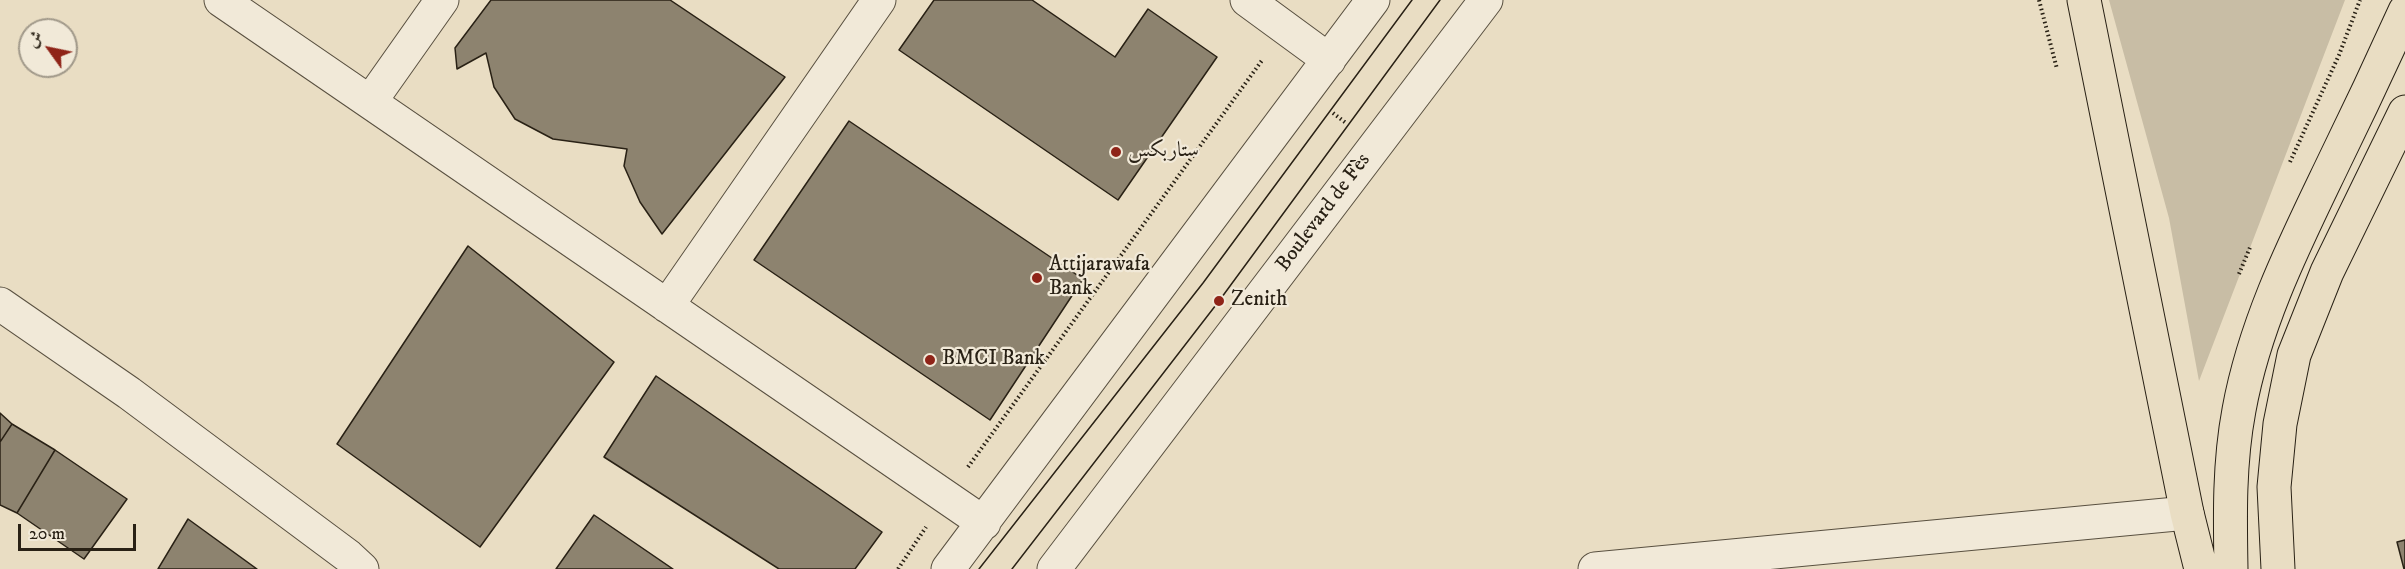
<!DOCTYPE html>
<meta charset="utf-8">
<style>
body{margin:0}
#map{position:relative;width:2405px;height:569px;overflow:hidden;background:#e9ddc3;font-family:"IM FELL DW Pica",Amiri,serif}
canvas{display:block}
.north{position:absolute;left:18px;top:18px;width:60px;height:60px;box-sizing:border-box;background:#f1e9d8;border:2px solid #a1998a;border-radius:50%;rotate:303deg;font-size:16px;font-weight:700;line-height:24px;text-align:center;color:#292115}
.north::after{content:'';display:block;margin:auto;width:21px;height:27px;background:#8f2418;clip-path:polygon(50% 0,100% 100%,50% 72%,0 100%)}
.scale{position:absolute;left:18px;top:524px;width:118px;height:27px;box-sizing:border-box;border:3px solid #292115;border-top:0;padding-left:8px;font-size:18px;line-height:21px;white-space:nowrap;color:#292115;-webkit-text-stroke:4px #f1e9d8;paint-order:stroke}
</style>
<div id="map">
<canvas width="2405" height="569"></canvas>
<div class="north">ش</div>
<div class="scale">20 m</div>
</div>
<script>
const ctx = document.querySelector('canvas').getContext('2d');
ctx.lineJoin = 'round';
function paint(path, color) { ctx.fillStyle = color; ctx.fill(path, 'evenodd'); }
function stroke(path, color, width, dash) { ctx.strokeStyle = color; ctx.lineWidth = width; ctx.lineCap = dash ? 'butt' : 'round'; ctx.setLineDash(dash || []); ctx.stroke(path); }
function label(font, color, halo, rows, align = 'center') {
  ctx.font = font + ' "IM FELL DW Pica",Amiri,serif'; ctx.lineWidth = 4.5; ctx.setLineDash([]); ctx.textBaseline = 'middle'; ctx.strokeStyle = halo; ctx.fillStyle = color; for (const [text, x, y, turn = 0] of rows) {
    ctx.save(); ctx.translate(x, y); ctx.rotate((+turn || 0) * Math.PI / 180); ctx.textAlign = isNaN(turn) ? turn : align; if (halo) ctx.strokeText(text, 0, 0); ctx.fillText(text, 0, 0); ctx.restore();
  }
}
const green = new Path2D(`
 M2109,0H2345L2199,381L2169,218Z`);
const building = new Path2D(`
 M491,0H670L785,77L662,234L640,202L624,166L627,149L553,139L515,119L494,87L486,53L457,69L455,48Z
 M934,0H1032L1115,57L1148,9L1217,57L1118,200L899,50Z
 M849,121L1083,279L990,420L754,260Z
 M468,246L614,362L480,547L337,444Z
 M656,376L882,532L855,569H779L604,457Z
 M0,413L12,424L0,442Z
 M12,424L55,450L17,513L0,505V442Z
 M55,450L127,499L84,559L17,513Z
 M594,515L673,569H556Z
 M188,519L257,569H158Z
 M2405,540V569H2404L2397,542Z`);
const path = new Path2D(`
 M2039,0L2057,69
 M1333,113L1346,123
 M2290,162L2339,55L2360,0
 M2239,274L2251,245
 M968,467L1263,59
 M898,569L926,527`);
const minor = new Path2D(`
 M221,0L984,523
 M1247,0L1329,60
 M370,102L442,0
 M0,304L129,393L348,556L362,569
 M667,306L879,0
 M948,569L1373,0
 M1054,569L1486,0
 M1595,569L2187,513`);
const major = new Path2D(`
 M2084,0L2187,513L2201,569
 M2231,569C2230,516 2229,463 2239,410C2255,322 2295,243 2333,164C2358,113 2382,62 2405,11
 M2278,569L2274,487L2280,424L2294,355L2327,272L2405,112`);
const tram = new Path2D(`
 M979,569L1203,283L1412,0
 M1012,569L1219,301L1440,0`);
const markers = [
 [1116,152,6,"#8f2418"],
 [1037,278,6,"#8f2418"],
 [1219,301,6,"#8f2418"],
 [930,360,6,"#8f2418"]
];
const poiNames = [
 ["ستاربكس",1128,152],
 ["Attijarawafa",1049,266],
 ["Bank",1049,290],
 ["Zenith",1231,301],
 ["BMCI Bank",942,360]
];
const streetNames = [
 ["Boulevard de Fès",1324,213,-53]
];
paint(green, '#c8bda5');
paint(building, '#8d836f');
stroke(building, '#292115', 1.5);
stroke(minor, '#595040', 35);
stroke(major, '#292115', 35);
stroke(path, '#292115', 4, [1.5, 3]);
stroke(minor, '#f1e9d8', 33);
stroke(major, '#e9ddc3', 33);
stroke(tram, '#292115', 1.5);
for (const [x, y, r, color] of markers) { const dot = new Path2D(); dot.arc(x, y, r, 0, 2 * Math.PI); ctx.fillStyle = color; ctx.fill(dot); stroke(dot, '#f1e9d8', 2); }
label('21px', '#292115', '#f1e9d8', poiNames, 'left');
label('21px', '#292115', '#f1e9d8', streetNames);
</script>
